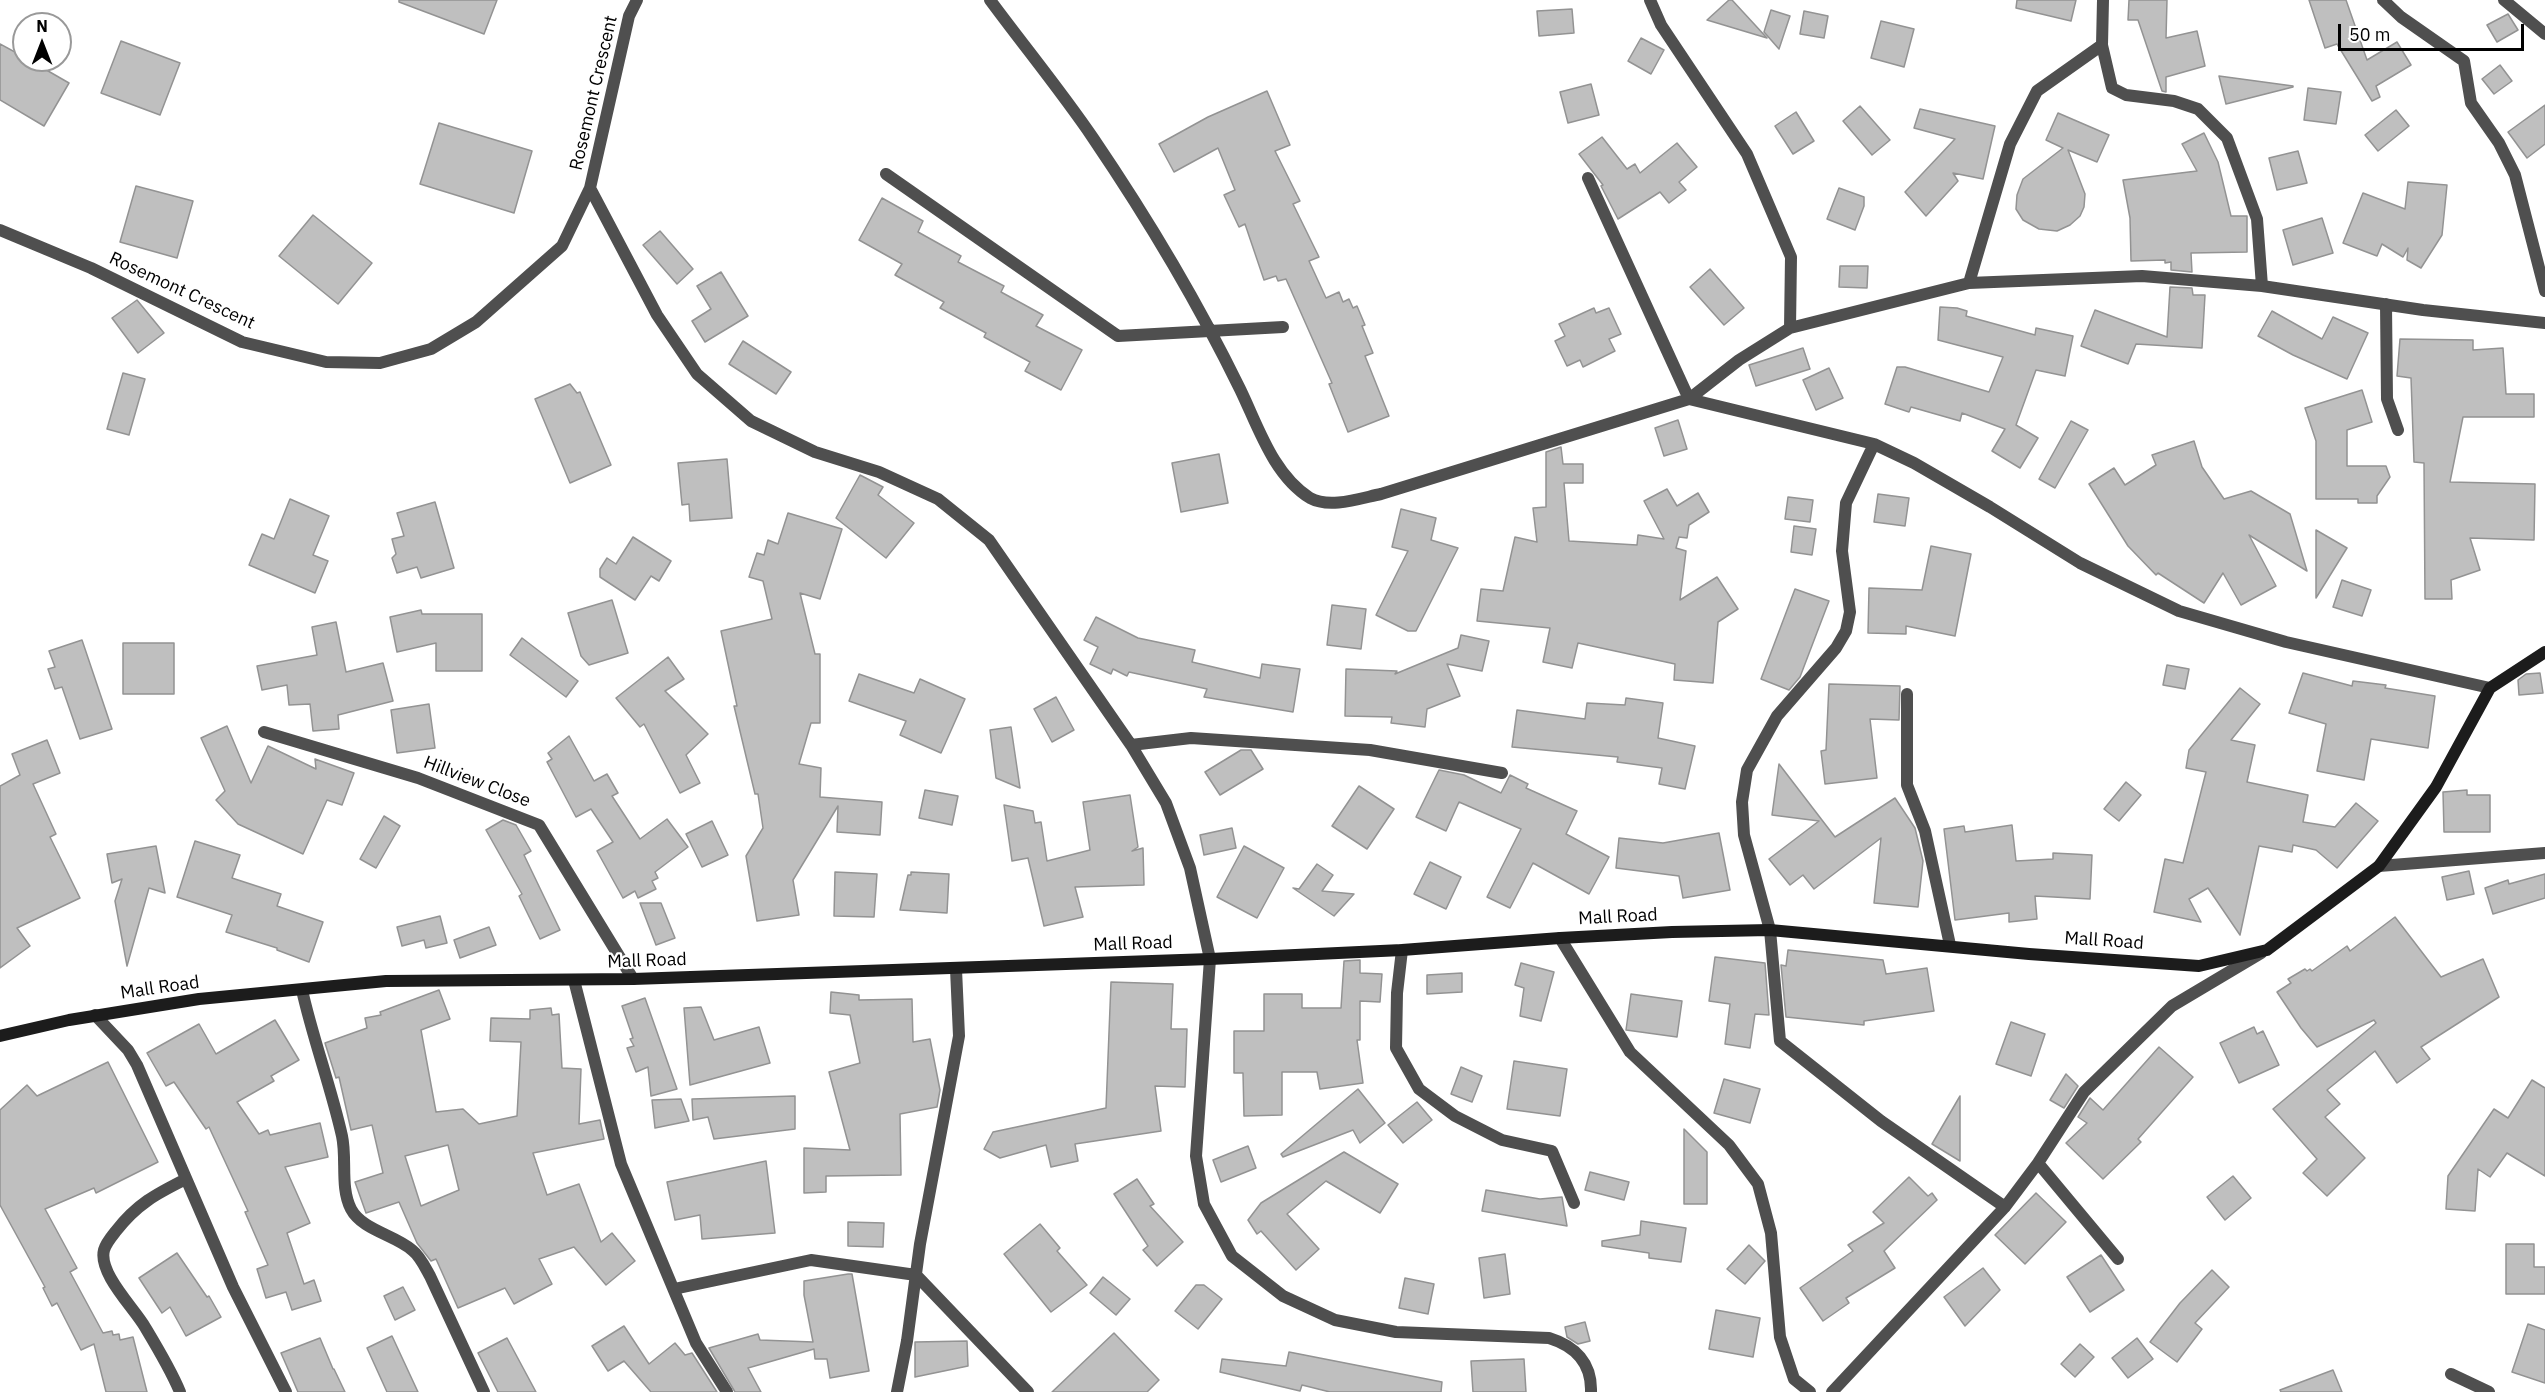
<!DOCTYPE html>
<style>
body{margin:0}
#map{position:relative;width:2545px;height:1392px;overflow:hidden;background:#fff;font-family:"IBM Plex Sans",sans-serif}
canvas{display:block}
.north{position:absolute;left:12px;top:12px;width:60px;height:60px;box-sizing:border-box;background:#fff;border:2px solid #999;border-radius:50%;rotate:0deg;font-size:16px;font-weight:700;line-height:24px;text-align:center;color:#000}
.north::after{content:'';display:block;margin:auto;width:21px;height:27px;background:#000;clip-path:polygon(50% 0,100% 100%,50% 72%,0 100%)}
.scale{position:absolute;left:2338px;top:24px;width:186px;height:27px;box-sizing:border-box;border:3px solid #000;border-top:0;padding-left:8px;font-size:18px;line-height:21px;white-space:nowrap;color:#000;-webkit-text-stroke:4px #fff;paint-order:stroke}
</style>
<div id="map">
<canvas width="2545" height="1392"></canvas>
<div class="north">N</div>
<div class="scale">50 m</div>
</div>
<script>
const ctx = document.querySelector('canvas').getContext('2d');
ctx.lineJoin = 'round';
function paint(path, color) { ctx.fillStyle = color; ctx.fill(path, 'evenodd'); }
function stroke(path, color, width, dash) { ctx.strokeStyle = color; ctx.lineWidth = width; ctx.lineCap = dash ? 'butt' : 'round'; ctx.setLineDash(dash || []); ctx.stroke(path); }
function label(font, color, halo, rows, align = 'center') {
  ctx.font = font + ' "IBM Plex Sans",sans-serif'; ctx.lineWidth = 4.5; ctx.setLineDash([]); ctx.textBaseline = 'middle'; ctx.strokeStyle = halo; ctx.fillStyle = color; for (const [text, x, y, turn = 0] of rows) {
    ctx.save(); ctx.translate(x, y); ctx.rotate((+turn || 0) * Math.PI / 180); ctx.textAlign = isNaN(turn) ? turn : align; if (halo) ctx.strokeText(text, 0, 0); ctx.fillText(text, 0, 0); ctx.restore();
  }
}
const building = new Path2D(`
 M399,0H497L484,34L399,2Z
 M1729,0H1732L1767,38L1707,20Z
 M2017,0H2076L2071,21L2016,8Z
 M2129,0H2167L2166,38L2197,31L2205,66L2166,77V92L2162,91L2138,20H2128Z
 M2309,0H2346L2367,60L2397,42L2411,65L2376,86L2380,97L2372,101L2337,44L2325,48Z
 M1572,9L1574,33L1539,36L1537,11Z
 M1771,10L1790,16L1779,49L1764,32Z
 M1804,11L1828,16L1824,38L1800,34Z
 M2508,14L2518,30L2497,42L2487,25Z
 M1881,21L1914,29L1904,67L1871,58Z
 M1641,38L1664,50L1651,74L1628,61Z
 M121,41L180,63L160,115L101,93Z
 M0,44L24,57V60H29L69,83L44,126L0,100Z
 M2500,65L2512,81L2494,94L2482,79Z
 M2219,76L2293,86V87L2226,104Z
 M1591,84L1599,115L1568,123L1560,92Z
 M2308,88L2341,92L2336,124L2304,120Z
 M1267,91L1290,145L1275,151L1300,201L1293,204L1319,257L1309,261L1326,298L1339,292L1343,302L1349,299L1353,308L1357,306L1365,325L1362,326L1373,353L1365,356L1389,416L1348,432L1329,384L1332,383L1286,279L1278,281L1276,276L1264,280L1245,224L1239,227L1224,195L1235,190L1218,148L1174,172L1159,144L1208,117Z
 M2545,105V144L2527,158L2508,132Z
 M1860,106L1890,140L1872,155L1843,121Z
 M1920,109L1995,126L1983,179L1953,173L1958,181L1926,216L1905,192L1955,139L1914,128Z
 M2396,110L2409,126L2378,151L2365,135Z
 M1796,112L1814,141L1793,154L1775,126Z
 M2058,113L2109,135L2097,162L2068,150L2085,194L2084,207L2080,216L2070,225L2057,231L2039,229L2023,220L2016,209L2017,195L2023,179L2063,148L2046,140Z
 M439,123L532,151L514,213L420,184Z
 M2204,133L2218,162L2231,216H2247V252L2191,253L2192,272L2171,270V262L2165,263V260L2131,261L2130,218L2123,180L2197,171L2182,144Z
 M1602,137L1627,169L1635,164L1640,173L1677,143L1697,167L1679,182L1686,190L1669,203L1660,192L1618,219L1601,186L1603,185L1579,154Z
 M2298,151L2307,183L2277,190L2269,158Z
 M2408,182L2447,185L2442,235L2421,268L2407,260L2408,248L2403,257L2382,244L2377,256L2343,243L2363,193L2405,209Z
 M136,186L193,201L177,258L120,242Z
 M1839,188L1864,197V206L1855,230L1827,219Z
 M882,198L923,221L918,232L961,256L958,262L1004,286L1001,292L1043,315L1036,326L1082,350L1061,390L1025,371L1030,362L984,337L986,333L940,308L944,302L895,275L902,264L859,240Z
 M313,215L372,263L338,304L279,256Z
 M2322,218L2333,253L2293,265L2283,230Z
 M660,231L693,269L677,284L643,245Z
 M1840,266H1868L1867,288L1839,287Z
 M1710,269L1744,308L1724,325L1690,287Z
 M721,272L748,316L705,342L692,321L711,309L697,286Z
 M2170,287L2192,288L2193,295H2205L2202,348L2136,344L2128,364L2081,346L2095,310L2167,337Z
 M137,300L164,333L138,353L112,318Z
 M1940,307L1957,308L1967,311L1966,316L2035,335L2036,328L2073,336L2065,376L2036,370L2016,425L2038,438L2020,468L1992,451L2005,429L1962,413L1960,421L1911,407L1909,412L1885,404L1897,367H1905L1989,392L2003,357L1938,340Z
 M1594,308L1596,313L1609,308L1621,334L1609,339L1615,351L1583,367L1580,360L1567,366L1555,341L1565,336L1559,324Z
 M2272,311L2322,339L2333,317L2368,333L2347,379L2293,355L2258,336Z
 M2400,339L2473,340V350L2503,348L2506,394H2534V417H2463L2450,482L2535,484L2534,540L2470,538L2480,570L2451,580L2452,599H2425L2424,463L2414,462L2411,378L2397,376Z
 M743,341L791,372L776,394L729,364Z
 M1803,348L1810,369L1756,386L1749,365Z
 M1829,368L1843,398L1816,410L1803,380Z
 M123,373L145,379L129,435L107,429Z
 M570,384L577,393L580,392L611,465L570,483L535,399Z
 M2362,390L2372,422L2347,430V466H2386L2390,477L2377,496V503H2358V499H2316V441L2305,408Z
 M1678,420L1687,449L1664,456L1655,428Z
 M2071,421L2088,430L2055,488L2039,479Z
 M2194,441L2202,467L2224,499L2251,491L2290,514L2307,571L2249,535L2276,586L2241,605L2223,573L2204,603L2158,573L2156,575L2128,546L2089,484L2114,468L2125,485L2156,465L2152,455Z
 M1561,447L1563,464H1583V483H1564L1569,541L1637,545L1638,535L1664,539L1644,501L1667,489L1677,506L1698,493L1709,512L1689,525L1687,538L1679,537L1676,548L1686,551L1680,600L1717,577L1738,609L1718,622L1713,683L1674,680L1675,664L1578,643L1572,668L1543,662L1550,628L1477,621L1481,589L1503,591L1515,537L1537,542L1533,508L1546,507V452Z
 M1219,454L1228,503L1181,512L1172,463Z
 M727,459L732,518L690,521L689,504L682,505L678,463Z
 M860,475L883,487L878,495L914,523L886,558L836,518Z
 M1878,494L1909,498L1905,526L1874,522Z
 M1788,497L1813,500L1810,522L1785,519Z
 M290,499L329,516L313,555L328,561L315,593L249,565L262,534L274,539Z
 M435,502L454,568L421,578L417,567L397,573L392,558L396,554L392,539L404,536L397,513Z
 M1401,509L1436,518L1431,540L1458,548L1416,631H1408L1376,615L1408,551L1392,547Z
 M788,513L842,529L820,599L800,593L815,654H820V723H811L799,764L821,768L820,797L882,802L880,835L837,832L838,806L793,880L799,915L757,921L746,856L763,828L758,794H755L734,706H737L721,631L772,619L763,581L749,577L757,553L764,555L768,540L778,544Z
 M1794,526L1816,529L1812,555L1791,552Z
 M2316,530L2347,548L2316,598Z
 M633,537L671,561L659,581L651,576L635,600L600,577V569L607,558L616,564Z
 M1931,546L1971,554L1955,636L1906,626V634L1868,633L1869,588L1922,590Z
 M2342,580L2371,590L2362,616L2333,607Z
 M1795,589L1829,601L1800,677L1789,690L1761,679Z
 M612,600L628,653L589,665L581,656L568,613Z
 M1332,605L1366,609L1361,649L1327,645Z
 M421,610L422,614H482V671H436V643L397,652L390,617Z
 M1096,617L1138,638L1195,650L1192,662L1260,678L1262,664L1300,669L1293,712L1204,697L1207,689L1129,672L1127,676L1113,669L1111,674L1090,664L1098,647L1084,640Z
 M336,622L346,672L383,663L393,701L338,715L339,729L313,731L310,704L289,705L287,685L262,690L257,666L317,655L312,627Z
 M1461,635L1489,641L1482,671L1447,664L1460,696L1427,709L1425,727L1391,723L1392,717L1345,716L1346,669L1397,671L1395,674L1458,648Z
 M522,638L578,681L566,697L510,655Z
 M82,640L112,729L80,739L62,687L55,689L48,669L55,667L49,651Z
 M123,643H174V694H123Z
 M668,657L684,679L665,691L708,734L686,755L700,783L680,793L644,724L640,727L616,698Z
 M2167,665L2189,669L2185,689L2163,685Z
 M2303,673L2352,686L2353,681L2386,685L2385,688L2435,696L2428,748L2371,739L2364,780L2317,771L2326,724L2289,713Z
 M2540,673L2543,693L2519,695L2518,680L2526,674Z
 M859,674L914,693L920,679L965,699L941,753L900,735L906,721L849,701Z
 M1829,684L1900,686L1899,720L1870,719L1877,778L1825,784L1821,751L1826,750Z
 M2240,688L2260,704L2231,740L2255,745L2247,782L2308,795L2303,822L2335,827L2356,803L2378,821L2337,868L2316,850L2293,845L2292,852L2259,846L2240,935L2208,888L2189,899L2201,922L2154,912L2165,859L2183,863L2206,772L2186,768L2189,750Z
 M1056,697L1074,730L1052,742L1034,709Z
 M1626,698L1663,703L1658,738L1695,746L1685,789L1659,784L1662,768L1617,762L1618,757L1512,747L1517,710L1585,719L1587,703L1625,705Z
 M429,704L435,748L397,753L391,710Z
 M227,726L251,783L268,746L316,769L315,759L354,773L342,805L327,800L303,854L238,824L216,800L225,791L201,738Z
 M1011,727L1020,788L996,778L990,730Z
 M569,736L594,781L607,774L618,793L612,796L640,839L667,819L688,847L655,872L658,878L652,881L656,889L638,898L635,891L623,898L597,851L613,842L591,809L576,817L547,762L552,759L548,753Z
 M47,740L60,773L33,784L56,834L50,837L80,898L17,928L30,946L0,968V786L20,775L12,754Z
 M1241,750H1251L1263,769L1220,795L1205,772Z
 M1779,764L1835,837L1895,798L1915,828L1923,861L1918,907L1874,903L1881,838L1814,889L1803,875L1790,885L1769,859L1819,821L1772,815Z
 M1439,770L1464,775L1501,793L1510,775L1528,784L1526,788L1577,811L1566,834L1609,857L1589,894L1533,863L1510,908L1487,897L1521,829L1459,802L1446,831L1416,817Z
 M2126,782L2141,795L2119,821L2104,809Z
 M1359,786L1394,809L1367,849L1332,826Z
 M925,790L958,796L952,825L919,818Z
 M2467,790V795H2490V832H2444L2443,792Z
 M1130,795L1138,847L1132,851L1143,848L1144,885L1075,887L1083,917L1044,926L1028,858L1012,861L1004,805L1033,811L1035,823L1041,822L1047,861L1090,850L1083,802Z
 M384,816L400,826L376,868L360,859Z
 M503,820L516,825L531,851L524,855L560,930L540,939L519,896L522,894L486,830Z
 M712,821L728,855L702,867L686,834Z
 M2012,825L2016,861L2053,859V853L2092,855L2090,899L2035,896L2037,919L2009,922V913L1955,920L1944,829L1964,826L1965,832Z
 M1232,828L1236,848L1204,855L1200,835Z
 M1719,833L1730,890L1683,898L1679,876L1616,868L1619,838L1663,843Z
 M195,841L240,855L232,878L281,894L277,906L323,922L309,962L277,950V948L226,932L232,915L177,897Z
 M156,846L165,893L149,888L127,966L115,901L122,879L112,883L107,854Z
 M1244,846L1284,868L1257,918L1217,897Z
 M1430,862L1461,877L1446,909L1414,894Z
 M1317,864L1333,875L1322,891L1354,894L1334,916L1293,888L1299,889Z
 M2469,871L2474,894L2447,900L2442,877Z
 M835,872L877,874L874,917L834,916Z
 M911,872L949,874L947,913L900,910L908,875H911Z
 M2545,874V898L2493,914L2485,888L2508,880L2509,884Z
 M640,903H661L675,938L656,945Z
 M440,916L447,943L426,948L424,940L402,946L397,927Z
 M2395,917L2441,977L2483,959L2499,997L2421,1047L2430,1059L2397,1083L2375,1051L2327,1090L2340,1104L2325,1117L2365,1158L2327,1196L2303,1173L2317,1159L2273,1109L2376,1023L2374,1020L2317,1047L2301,1028L2277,992L2291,983L2288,979L2305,969L2307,971L2310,969L2312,971L2347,946L2350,951Z
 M489,927L496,945L460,958L454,940Z
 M1788,950L1883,960L1886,974L1927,968L1934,1011L1864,1021V1025L1786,1017L1781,965L1786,966Z
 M1715,957L1765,963L1769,1015L1755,1014L1750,1048L1725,1044L1730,1004L1709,1001Z
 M1360,960V973L1382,974L1380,1002L1360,1001V1040H1357L1363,1083L1320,1089L1317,1072H1282V1115L1244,1116L1243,1073H1234V1031H1264V994H1302V1008H1341L1344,961Z
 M1521,963L1554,972L1541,1021L1520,1016L1524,988L1515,985Z
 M1462,973V992L1427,994V975Z
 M1111,982L1173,984L1171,1029H1187L1185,1087L1155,1086L1161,1131L1075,1144L1078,1161L1051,1167L1046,1145L1000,1158L984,1149L993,1132L1106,1108Z
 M439,990L450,1019L421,1030L436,1112L463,1109L479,1124L517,1116L521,1042L490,1041L491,1018L530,1019V1010L551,1008L552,1015L559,1014L562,1068L581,1069L579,1124L600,1120L604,1139L533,1153L547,1195L579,1184L601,1242L612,1233L635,1261L606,1285L574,1247L539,1259L552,1284L514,1304L505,1288L458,1308L436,1259L431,1261L417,1243L399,1202L366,1213L355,1182L383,1173L372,1125L351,1130L339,1077L336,1078L325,1043L367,1028L365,1018L381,1015L380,1012ZM448,1145L459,1190L421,1206L405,1156Z
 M831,992L859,995V1000L912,999L913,1042L930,1039L940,1090L937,1107L900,1114L901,1175L826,1176V1192L804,1193V1148L850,1150L829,1072L860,1063L850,1015L830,1013Z
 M1631,994L1682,1001L1677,1037L1626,1030Z
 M645,998L677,1089L651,1096L648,1067L636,1072L627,1048L634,1046L630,1039L633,1038L622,1006Z
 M701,1007L714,1040L759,1027L770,1063L690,1085L684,1008Z
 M275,1020L299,1060L271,1076L274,1081L237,1102L259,1134L268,1130L270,1135L320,1123L328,1157L285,1167L310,1223L287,1233L304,1284L314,1280L321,1301L292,1310L286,1292L266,1298L257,1269L268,1265L245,1212L248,1211L209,1127L206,1129L174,1082L166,1086L147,1053L199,1024L216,1054Z
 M2011,1022L2045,1034L2031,1076L1996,1064Z
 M2254,1027L2257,1034L2263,1031L2279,1065L2239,1083L2220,1043Z
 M2159,1047L2193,1077L2138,1139L2141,1142L2103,1179L2066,1143L2087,1123L2078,1117L2090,1098L2103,1110Z
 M1514,1061L1567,1069L1560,1116L1507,1109Z
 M108,1062L158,1162L96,1193L94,1188L45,1209L77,1268L70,1272L103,1333L112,1331L113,1335L119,1334L120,1340L133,1337L147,1392H106L94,1344L81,1350L57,1303L52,1306L43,1288L45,1287L0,1205V1110L27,1085L37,1096Z
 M1461,1067L1482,1076L1472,1102L1451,1094Z
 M2066,1074L2078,1086L2064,1108L2050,1100Z
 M1724,1079L1760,1089L1750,1123L1714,1113Z
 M2532,1080L2545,1088V1176L2507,1153L2490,1177L2478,1169L2475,1211L2446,1209L2448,1176L2494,1109L2508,1118Z
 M1358,1089L1385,1123L1360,1143L1353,1130L1283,1157L1281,1154Z
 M795,1096V1129L714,1139L708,1117L693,1120L692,1099Z
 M1960,1096V1161L1932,1144Z
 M681,1099L689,1121L655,1128L652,1100Z
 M1417,1102L1432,1120L1403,1143L1388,1125Z
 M1684,1129L1707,1152V1204H1684Z
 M1248,1146L1256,1168L1221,1182L1213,1160Z
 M1344,1152L1398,1184L1380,1213L1326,1181L1287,1214L1319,1249L1296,1270L1261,1231L1257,1234L1248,1220L1261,1203Z
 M766,1161L775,1233L702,1239L700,1215L675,1220L667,1182Z
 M1590,1172L1629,1182L1624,1200L1585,1190Z
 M2233,1176L2251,1198L2225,1220L2207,1197Z
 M1909,1177L1928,1196L1932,1193L1937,1200L1884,1251L1895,1268L1846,1298L1849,1303L1823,1321L1800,1288L1853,1251L1848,1245L1884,1223L1873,1212Z
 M1137,1179L1154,1204L1150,1206L1183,1242L1157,1266L1143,1250L1148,1246L1114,1194Z
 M1486,1190L1540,1199L1562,1197L1567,1226L1482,1211Z
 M2036,1193L2066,1222L2025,1264L1995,1235Z
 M1641,1221L1686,1228L1681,1262L1649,1258V1253L1602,1246V1241L1640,1235Z
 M848,1222L884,1223L883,1247L848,1246Z
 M1040,1224L1060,1248L1057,1251L1087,1285L1051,1312L1004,1254Z
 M2506,1244H2534V1267H2545V1294H2506Z
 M1749,1245L1765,1261L1745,1284L1727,1269Z
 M177,1253L207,1297L209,1296L221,1317L186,1336L170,1307L162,1313L139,1278Z
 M1505,1254L1510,1294L1484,1298L1479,1258Z
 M2101,1255L2124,1290L2090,1312L2067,1277Z
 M1983,1268L2000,1290L1965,1326L1944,1297Z
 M2212,1270L2229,1287L2195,1323L2202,1329L2177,1362L2150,1342L2180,1303Z
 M848,1274H852L869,1371L830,1378L827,1359H815L814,1349L748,1368L761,1392H735L709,1348L758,1334L760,1340L813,1342L804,1295V1281Z
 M1103,1277L1130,1299L1116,1315L1090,1293Z
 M1405,1278L1434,1284L1428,1314L1399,1308Z
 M1196,1285H1204L1222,1299L1198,1329L1175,1311Z
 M403,1287L415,1310L395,1320L384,1296Z
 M1716,1310L1760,1318L1753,1357L1709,1349Z
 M1585,1322L1590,1341L1578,1344L1567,1337L1565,1327Z
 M2528,1324L2545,1330V1383L2512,1372Z
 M624,1326L649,1364L675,1343L685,1355L692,1353L717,1392H651L624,1361L608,1371L592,1346Z
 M1114,1333L1159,1380L1147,1392H1052Z
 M392,1336L418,1392H387L367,1348Z
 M320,1338L333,1369H334L345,1392H298L281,1353Z
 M507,1338L536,1392H498L478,1353Z
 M2137,1338L2153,1359L2128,1378L2112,1358Z
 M967,1341L968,1366L915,1377V1342Z
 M2080,1344L2094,1357L2075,1377L2061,1364Z
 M1289,1352L1442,1382L1441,1392H1330L1302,1385L1300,1391L1220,1372L1222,1359L1286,1366Z
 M1524,1359L1526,1392H1473L1471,1361Z
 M2333,1370L2342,1392H2281L2280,1390Z`);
const street = new Path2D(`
 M990,0C1024,46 1061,91 1093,138C1148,219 1197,301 1240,389C1258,426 1273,475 1310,498C1330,509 1361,498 1381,494L1689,399L1739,360L1790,328L1969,283L2142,276L2262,286L2423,310L2545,323
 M1650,0L1661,25L1747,154L1791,257L1790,328
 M2103,0L2102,45L2112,88L2126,95L2174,101L2198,109L2227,138L2257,219L2262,286
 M2383,0L2401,17L2464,61L2471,103L2499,143L2515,175L2545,291
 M2504,0L2545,34
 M886,174L1118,336L1283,327
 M1588,178L1689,399
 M590,188L657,315L697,374L751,421L815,452L879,472L938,499L989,540L1131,745L1166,803L1190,868L1210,959L1196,1156L1204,1204L1232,1256L1283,1296L1335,1320L1396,1332L1549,1338C1575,1346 1592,1363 1591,1392
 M0,230L91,268L242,342L326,362L380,363L431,349L476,322L562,246L590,188L629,16L637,0
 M1969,283L2010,144L2037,91L2102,45
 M2386,304L2387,399L2398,430
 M1689,399L1874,444L1914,463L1990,507L2080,563L2179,611L2286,642L2490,688
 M1874,444L1846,503L1842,551L1850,612L1846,631L1836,648L1777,716L1747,770L1742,802L1744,835L1770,930L1780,1041L1881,1121L2005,1207
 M1907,694V785L1925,831L1950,945
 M264,732L418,778L539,825L633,979
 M1131,745L1191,738L1370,750L1502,773
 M2379,866L2545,853
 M1560,938L1630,1052L1729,1145L1758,1184L1771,1233L1780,1337L1794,1379L1810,1392
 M1402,950L1397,993L1396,1048L1419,1089L1455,1116L1502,1140L1552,1151L1574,1203
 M574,980L621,1164L696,1343L727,1392
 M302,990C313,1039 331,1087 342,1136C347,1159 340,1188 351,1209C362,1230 395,1235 412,1250C420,1256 425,1267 430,1276L484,1392
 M95,1015L128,1050L137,1065L233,1287L286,1392
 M2038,1163L2118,1259
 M674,1289L811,1260L916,1275L1028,1392
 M2451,1374L2489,1392
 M180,1392C171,1370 157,1347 145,1327C134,1308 98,1273 104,1250C106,1243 112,1236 116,1231C137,1204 156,1194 186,1179
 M897,1392L907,1341L920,1244L959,1036L956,969
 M1832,1392L2005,1207L2038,1163L2084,1092L2172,1006L2261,953`);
const secondary = new Path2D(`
 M0,1036L69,1020L199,999L386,981L633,979L1210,959L1402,950L1560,938L1672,932L1770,930L2029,954L2199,966L2267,950L2379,866L2436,787L2490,688L2545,652`);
const streetNames = [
 ["Rosemont Crescent",594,93,-77],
 ["Rosemont Crescent",182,291,25],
 ["Hillview Close",477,782,21],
 ["Mall Road",1618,917,-3],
 ["Mall Road",2104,941,4],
 ["Mall Road",1133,944,-2],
 ["Mall Road",647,961,-2],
 ["Mall Road",160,988,-8]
];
paint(building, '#bfbfbf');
stroke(building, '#939393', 1.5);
stroke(street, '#4f4f4f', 12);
stroke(secondary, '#1c1c1c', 12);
label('18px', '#000', '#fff', streetNames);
</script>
